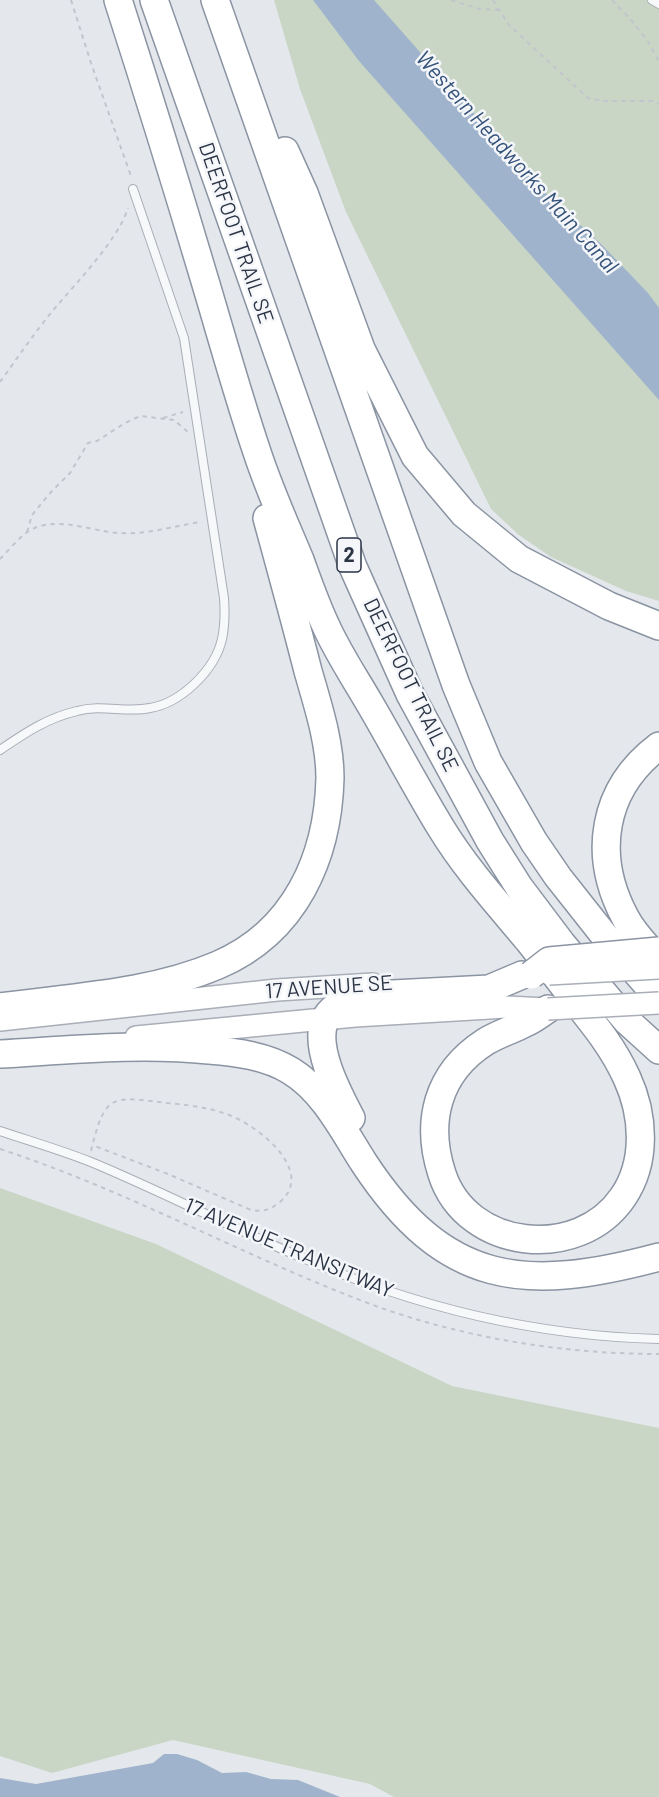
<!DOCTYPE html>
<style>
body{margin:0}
canvas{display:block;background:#e4e7ec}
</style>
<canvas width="659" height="1797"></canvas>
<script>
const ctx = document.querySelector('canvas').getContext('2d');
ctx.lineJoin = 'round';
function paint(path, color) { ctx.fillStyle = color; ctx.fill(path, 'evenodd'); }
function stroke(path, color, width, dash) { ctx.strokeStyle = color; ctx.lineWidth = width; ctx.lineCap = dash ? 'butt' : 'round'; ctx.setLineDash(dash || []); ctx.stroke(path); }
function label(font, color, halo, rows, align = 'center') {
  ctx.font = font + ' Barlow,sans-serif'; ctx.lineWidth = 5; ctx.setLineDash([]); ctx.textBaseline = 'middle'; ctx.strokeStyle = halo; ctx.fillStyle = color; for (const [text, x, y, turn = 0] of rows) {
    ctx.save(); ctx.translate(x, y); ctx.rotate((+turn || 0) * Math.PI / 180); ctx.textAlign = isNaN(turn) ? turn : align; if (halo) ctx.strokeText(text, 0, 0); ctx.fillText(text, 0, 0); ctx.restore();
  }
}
const green = new Path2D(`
 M274,0H659V601L626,591L551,557L519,535L491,509L346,212L300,89Z
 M0,1188L156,1244L452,1386L659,1428V1797H394L370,1784L173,1740L52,1773L0,1756Z`);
const water = new Path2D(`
 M313,0H374L538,186L603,246L648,293L659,308V400L359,61Z
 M164,1754H177L197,1760L222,1773L246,1772L271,1779L298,1780L340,1797H0V1778L36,1784L153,1763Z`);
const path = new Path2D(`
 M71,0L91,63L132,179
 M451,0L480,9L498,10
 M493,0L509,25L588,98L603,101H653L659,104
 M612,0L632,21L649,43L659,62
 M0,382C18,357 35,332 55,308C77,282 118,240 128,208
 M163,418L183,412
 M27,532L32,515L51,492L70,473L88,443L97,441L125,423L140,416L174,420L188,432
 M0,559C8,551 17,540 26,533C53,513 91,532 120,533C148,535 176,525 202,522
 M0,1149C129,1191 247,1258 373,1305C464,1338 563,1354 659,1354
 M91,1151C105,1093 111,1096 167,1103C197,1106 225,1109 250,1126C274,1141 310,1176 280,1202C270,1210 263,1212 251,1210L168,1174L92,1145`);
const service = new Path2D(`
 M652,0L659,4
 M0,750C25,733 47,718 77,711C102,704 125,713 150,708C181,703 215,670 222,639C225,625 225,612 224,598L184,338L133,189
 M0,1131C30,1141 61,1150 91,1162C161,1191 228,1226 298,1256C412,1306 534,1336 659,1339`);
const secondary = new Path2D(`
 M0,1020L277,990L373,984
 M136,1037L355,1016L506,1007L548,1009`);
const motorway = new Path2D(`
 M118,0C148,93 177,187 205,281C222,338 238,396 257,452C269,489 285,524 300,560C308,582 316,605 326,626C338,653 355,678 370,704C394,745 416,787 441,828C466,869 498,904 528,940C543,959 558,978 572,997C593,1023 613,1047 627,1078C644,1115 647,1162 623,1197C579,1262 467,1251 442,1174C425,1122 437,1073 485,1042C498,1034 512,1030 525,1023C533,1020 540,1014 548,1009
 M154,0L353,567L410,694L490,841L519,887L562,944L627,1021L659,1050
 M215,0L456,685L488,762L534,842L558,877L607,939L659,998
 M285,151L304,193L361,349L415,456L464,514L519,559L609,606L659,626
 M659,746C602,789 592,855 625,917C633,933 647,947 659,960
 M0,1007C72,997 150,994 218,965C295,932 328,858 330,778C330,742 318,706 308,671C295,620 281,569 267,518
 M0,1054C70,1050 139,1043 209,1050C236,1052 267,1056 291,1071C324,1091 344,1132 364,1163C445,1286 524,1293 659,1257
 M351,1118C338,1093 313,1047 325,1020C329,1009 344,1001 354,996L489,989L522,975`);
const secondaryBridge = new Path2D(`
 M549,974L659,968
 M548,1009L659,1003`);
const motorwayBridge = new Path2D(`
 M531,975L549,961L659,951`);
const shields = [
 [349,555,24]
];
const shieldNames = [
 ["2",349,555]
];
const streetNames = [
 ["DEERFOOT TRAIL SE",236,233,71],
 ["DEERFOOT TRAIL SE",411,685,64],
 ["17 AVENUE SE",329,987,-4],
 ["17 AVENUE TRANSITWAY",289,1248,23]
];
const waterNames = [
 ["Western Headworks Main Canal",517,162,48]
];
paint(green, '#c9d6c5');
paint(water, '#9fb4cc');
stroke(service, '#a9aeb7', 10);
stroke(secondary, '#a9aeb7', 24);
stroke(motorway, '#8b94a3', 30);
stroke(path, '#c2c5cb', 2, [4.5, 4.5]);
stroke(service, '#f7f8fa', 8);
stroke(secondary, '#fff', 21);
stroke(motorway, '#fff', 27);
stroke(secondaryBridge, '#a9aeb7', 24, []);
stroke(motorwayBridge, '#8b94a3', 30, []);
stroke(secondaryBridge, '#fff', 21);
stroke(motorwayBridge, '#fff', 27);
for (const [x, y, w] of shields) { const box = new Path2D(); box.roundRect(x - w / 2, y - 17, w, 34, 4.5); ctx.fillStyle = '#f4f6f9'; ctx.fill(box); stroke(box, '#2b3445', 1.5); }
label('bold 20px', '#2b3445', null, shieldNames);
label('21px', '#2b3445', '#f4f6f9', streetNames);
label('italic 22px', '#34527a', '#f4f6f9', waterNames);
</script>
